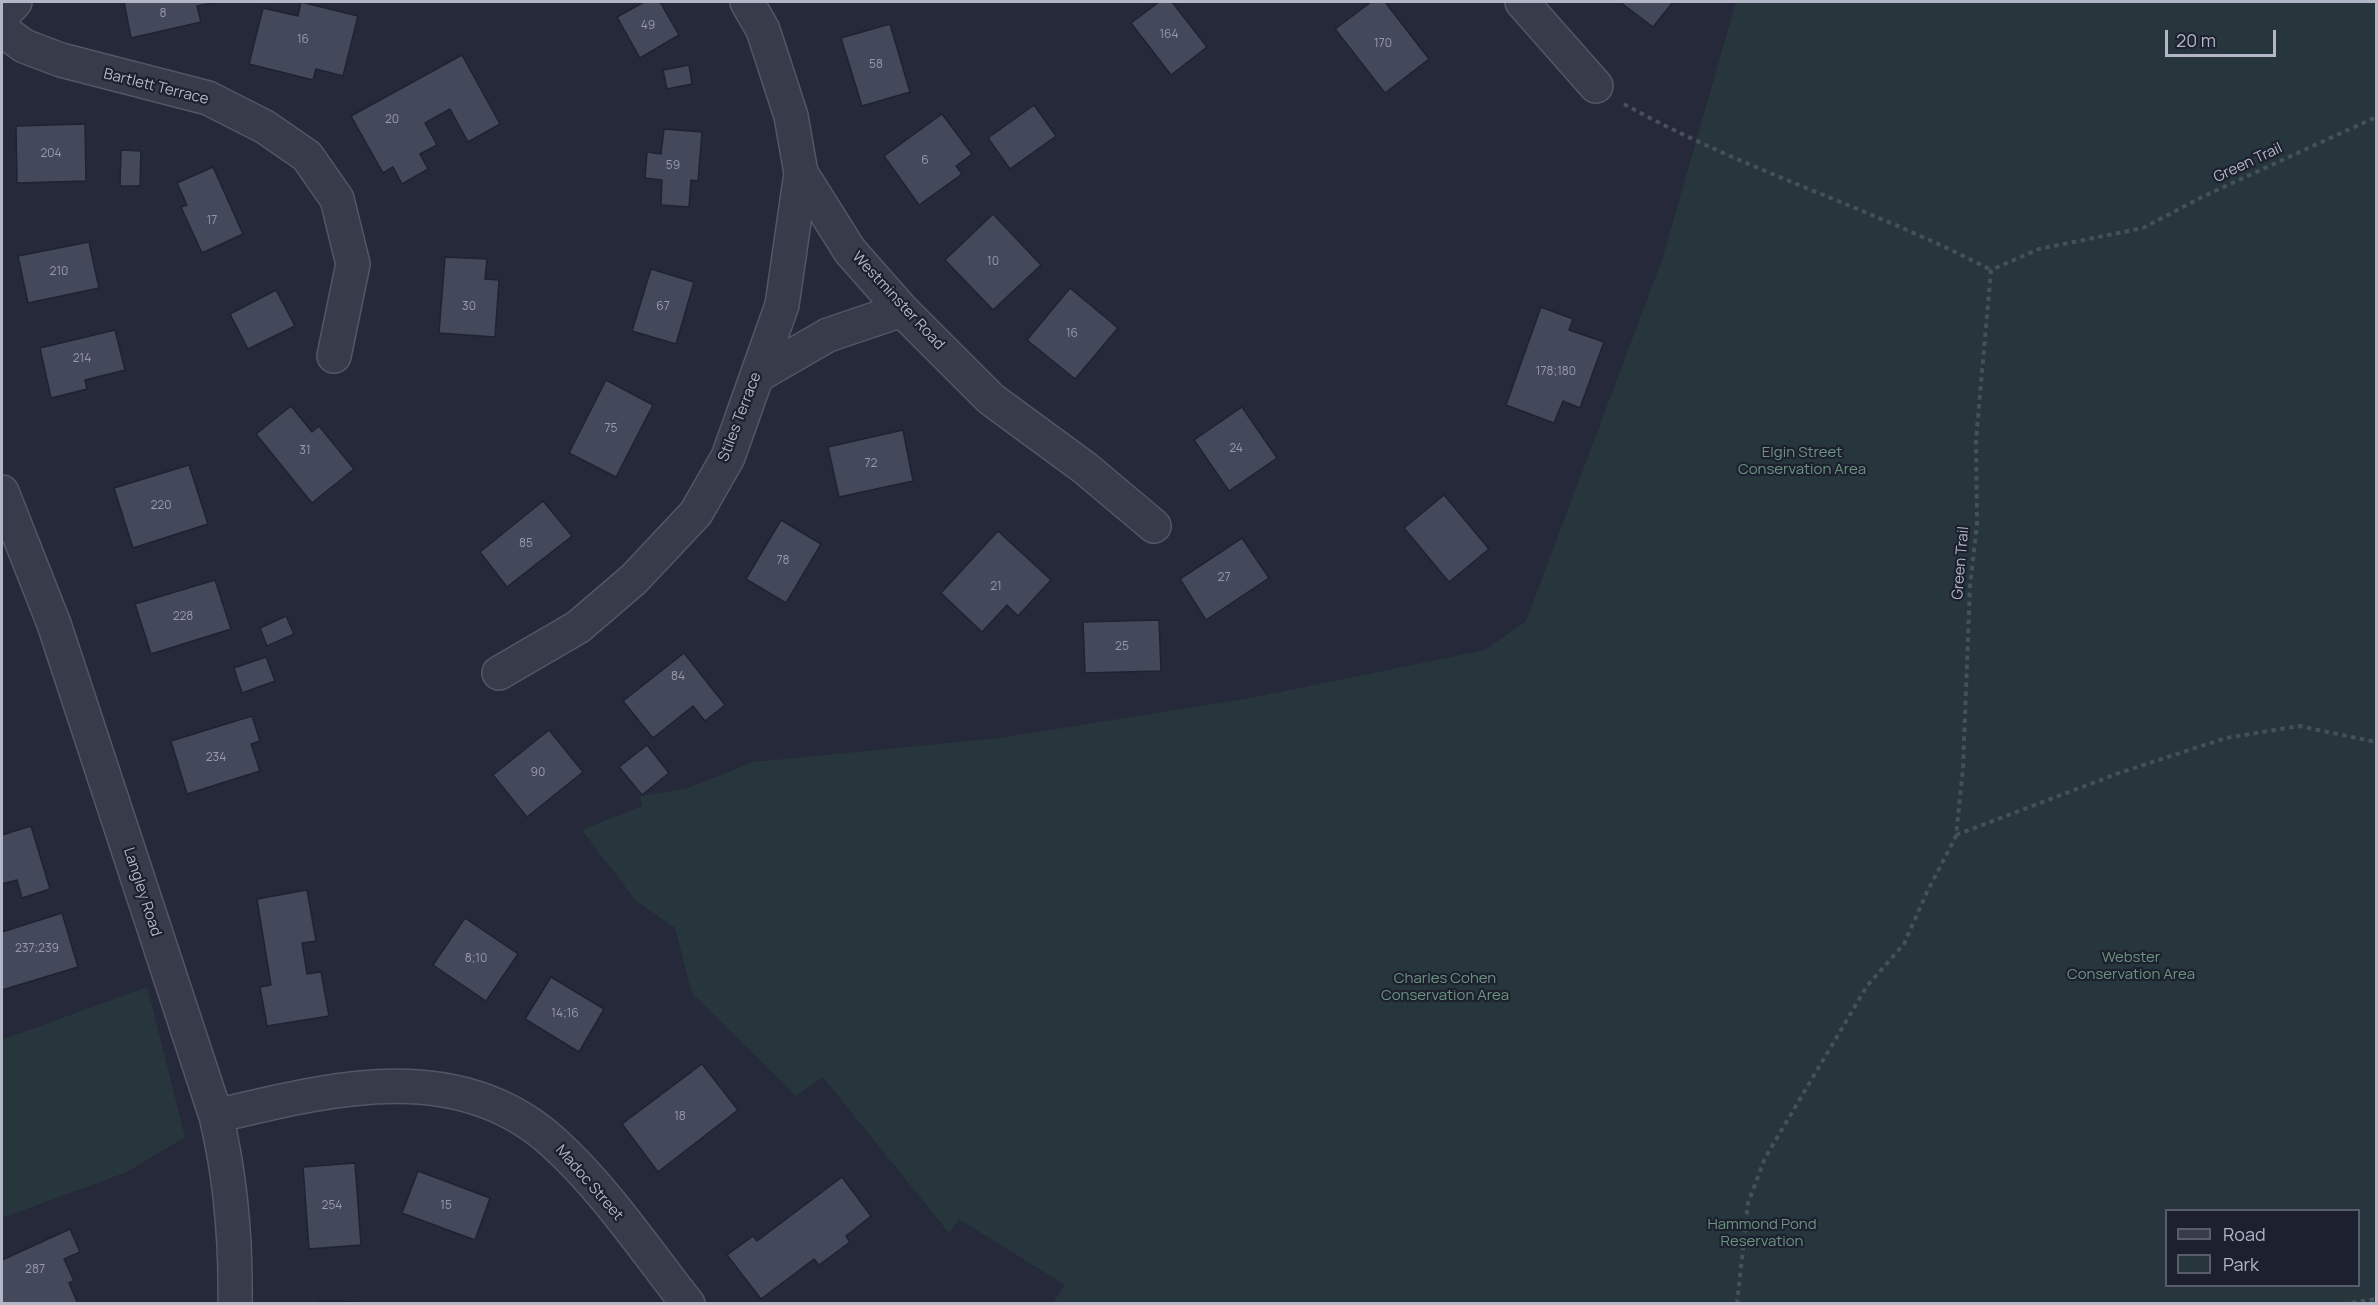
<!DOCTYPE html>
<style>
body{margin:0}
#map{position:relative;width:2378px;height:1305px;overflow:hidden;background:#252939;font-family:Manrope,sans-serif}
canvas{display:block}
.frame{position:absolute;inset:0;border:3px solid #b3b6c6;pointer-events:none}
.legend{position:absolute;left:2165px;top:1209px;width:195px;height:78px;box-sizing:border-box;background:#1d212f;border:2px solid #595d6b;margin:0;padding:8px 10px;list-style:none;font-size:18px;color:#b3b6c6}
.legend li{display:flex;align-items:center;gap:12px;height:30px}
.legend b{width:30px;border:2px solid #595d6b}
.scale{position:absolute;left:2165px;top:30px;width:111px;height:27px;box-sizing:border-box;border:3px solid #b3b6c6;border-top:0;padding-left:8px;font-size:18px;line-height:21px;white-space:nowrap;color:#b3b6c6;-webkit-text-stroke:4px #1d212f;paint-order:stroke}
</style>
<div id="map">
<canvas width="2378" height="1305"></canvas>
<div class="frame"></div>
<ul class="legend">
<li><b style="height:8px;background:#383b4a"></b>Road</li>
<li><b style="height:16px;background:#27363c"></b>Park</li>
</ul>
<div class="scale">20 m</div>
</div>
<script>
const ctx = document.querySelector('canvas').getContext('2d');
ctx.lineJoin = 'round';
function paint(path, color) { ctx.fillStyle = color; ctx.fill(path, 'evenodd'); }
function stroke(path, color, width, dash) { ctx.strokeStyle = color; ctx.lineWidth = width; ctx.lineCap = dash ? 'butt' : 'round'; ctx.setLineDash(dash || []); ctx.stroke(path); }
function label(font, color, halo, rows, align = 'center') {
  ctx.font = font + ' Manrope,sans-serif'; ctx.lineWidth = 4.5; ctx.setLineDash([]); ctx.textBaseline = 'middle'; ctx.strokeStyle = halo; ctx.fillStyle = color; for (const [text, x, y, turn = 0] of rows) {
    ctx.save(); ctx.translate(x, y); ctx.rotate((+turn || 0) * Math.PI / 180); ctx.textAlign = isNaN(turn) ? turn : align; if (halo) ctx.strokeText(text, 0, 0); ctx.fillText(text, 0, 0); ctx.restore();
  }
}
const green = new Path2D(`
 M1736,2H2376V1303H1053L1065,1285L959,1219L949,1233L823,1077L796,1096L692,993L675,928L636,901L582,830L642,806L640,796L685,789L754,762L999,738L1251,698L1485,650L1526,621L1662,260ZM2358,1210V1286H2166V1210Z
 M147,987L185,1137L127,1172L2,1218V1040Z`);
const building = new Path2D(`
 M124,2H217L197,6L201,22L131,38Z
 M301,2L358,16L343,76L316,69L313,80L249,64L263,8L298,16Z
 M644,2H660L679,35L640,58L617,17Z
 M1159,2H1172L1207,47L1171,75L1131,23Z
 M1371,2H1385L1429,59L1385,93L1335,29Z
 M1620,2H1673L1653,27Z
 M890,24L910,92L862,106L841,38Z
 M462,55L500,124L468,142L450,109L425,123L437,145L420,154L428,169L402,184L393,167L383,173L351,116Z
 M689,65L692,84L667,89L663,70Z
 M1034,105L1056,136L1010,169L988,138Z
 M942,114L972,154L956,166L962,174L919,205L884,156Z
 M85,124L86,181L17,183L16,126Z
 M664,129L702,132L698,181L691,180L689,207L661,205L662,180L645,178L647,152L661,154Z
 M121,150L141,151L140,186H120Z
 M213,167L243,234L202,253L181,207L187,205L177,183Z
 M993,214L1041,265L993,310L945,260Z
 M89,242L99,288L28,303L18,256Z
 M445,257L487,259L485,279L499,280L495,337L439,333Z
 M651,269L694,282L676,344L632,331Z
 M1070,288L1118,328L1075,379L1027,340Z
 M276,290L295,326L248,349L230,314Z
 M1541,307L1573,319L1569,330L1604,342L1580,408L1563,401L1554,423L1506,405Z
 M115,330L125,370L85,380L87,389L51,398L40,348Z
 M606,380L653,405L616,477L569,453Z
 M291,406L312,432L319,426L354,469L312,503L256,434Z
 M1242,407L1277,458L1229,491L1194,440Z
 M903,430L913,481L839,497L828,447Z
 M189,465L208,524L133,548L114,488Z
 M1444,495L1489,549L1449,582L1404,528Z
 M543,501L572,536L507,587L480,552Z
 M781,520L821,544L786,603L746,579Z
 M998,531L1051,580L1018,616L1007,605L982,632L941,593Z
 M1242,538L1269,578L1206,620L1180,579Z
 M215,580L231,629L151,654L135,604Z
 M286,616L294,634L267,646L260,628Z
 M1159,620L1161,671L1085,673L1083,622Z
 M684,653L725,705L705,721L693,706L653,738L623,701Z
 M266,657L275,681L242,693L234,668Z
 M252,716L260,741L251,744L260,771L187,794L171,741Z
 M549,730L583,772L527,817L493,775Z
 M647,745L669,773L642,795L619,767Z
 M31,826L50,889L22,898L17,880L2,884V835Z
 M307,890L316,941L302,943L307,974L321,972L329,1016L267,1026L260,987L271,985L257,899Z
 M62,913L78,967L2,990V932Z
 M465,918L518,954L486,1001L433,965Z
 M551,977L604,1009L579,1052L525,1019Z
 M702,1064L738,1110L658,1172L622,1124Z
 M355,1163L361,1245L309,1249L303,1167Z
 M418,1171L490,1198L475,1240L402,1213Z
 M842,1177L871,1216L846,1236L850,1242L819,1265L814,1259L761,1299L727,1255L753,1236L757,1241Z
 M70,1229L80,1252L64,1259L74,1281L69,1283L78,1304H2V1260Z
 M318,1301L397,1303L318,1304Z`);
const path = new Path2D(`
 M1624,104C1742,170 1873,208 1991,270
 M1956,835L2119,773L2226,738L2299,726L2376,742
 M1737,1304L1748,1203L1765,1158L1867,986L1904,944L1927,892L1956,836L1963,768L1970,586L1977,525L1976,440L1991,270L2039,249L2143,228L2202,197L2376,117
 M2343,1304L2376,1299`);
const minor = new Path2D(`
 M747,2L763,30L791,116L801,173L850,251L902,310L991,399L1085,468L1154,526
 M1522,2L1596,86
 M2,16L15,2
 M2,30L24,46L61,60L208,98L265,127L307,156L337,199L353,264L334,356
 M757,376L828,335L902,310
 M2,492L54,624L216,1116C231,1178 236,1239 235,1304
 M499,673L578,627L634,579L696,513L728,457L782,305L801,173
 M216,1116C329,1089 458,1055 554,1143C604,1188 646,1251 688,1304`);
const numberNames = [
 ["8",163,14],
 ["49",648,26],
 ["164",1169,35],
 ["16",303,40],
 ["170",1383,44],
 ["58",876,65],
 ["20",392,120],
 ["204",51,154],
 ["6",925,161],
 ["59",673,166],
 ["17",212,221],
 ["10",993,262],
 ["210",59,272],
 ["30",469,307],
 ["67",663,307],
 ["16",1072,334],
 ["214",82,359],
 ["178;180",1556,372],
 ["75",611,429],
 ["24",1236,449],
 ["31",305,451],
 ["72",871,464],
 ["220",161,506],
 ["85",526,544],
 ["78",783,561],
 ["27",1224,578],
 ["21",996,587],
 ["228",183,617],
 ["25",1122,647],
 ["84",678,677],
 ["234",216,758],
 ["90",538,773],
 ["237;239",37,949],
 ["8;10",476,959],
 ["14;16",565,1014],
 ["18",680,1117],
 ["254",332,1206],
 ["15",446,1206],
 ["287",35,1270]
];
const streetNames = [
 ["Bartlett Terrace",156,87,14],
 ["Green Trail",2248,163,-25],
 ["Westminster Road",898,301,47],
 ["Stiles Terrace",740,417,-69],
 ["Green Trail",1961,563,-85],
 ["Langley Road",142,892,72],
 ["Madoc Street",589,1183,49]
];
const parkNames = [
 ["Elgin Street",1802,453],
 ["Conservation Area",1802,470],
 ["Webster",2131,958],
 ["Conservation Area",2131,975],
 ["Charles Cohen",1445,979],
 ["Conservation Area",1445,996],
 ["Hammond Pond",1762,1225],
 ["Reservation",1762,1242]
];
paint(green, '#27363c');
paint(building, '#44485b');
stroke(building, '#1f2331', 1.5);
stroke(minor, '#535665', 36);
stroke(path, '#445158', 4, [4.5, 4.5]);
stroke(minor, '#383b4a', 33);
label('12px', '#979aab', null, numberNames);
label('15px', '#b3b6c6', '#1d212f', streetNames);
label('15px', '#6c947f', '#1d212f', parkNames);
</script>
